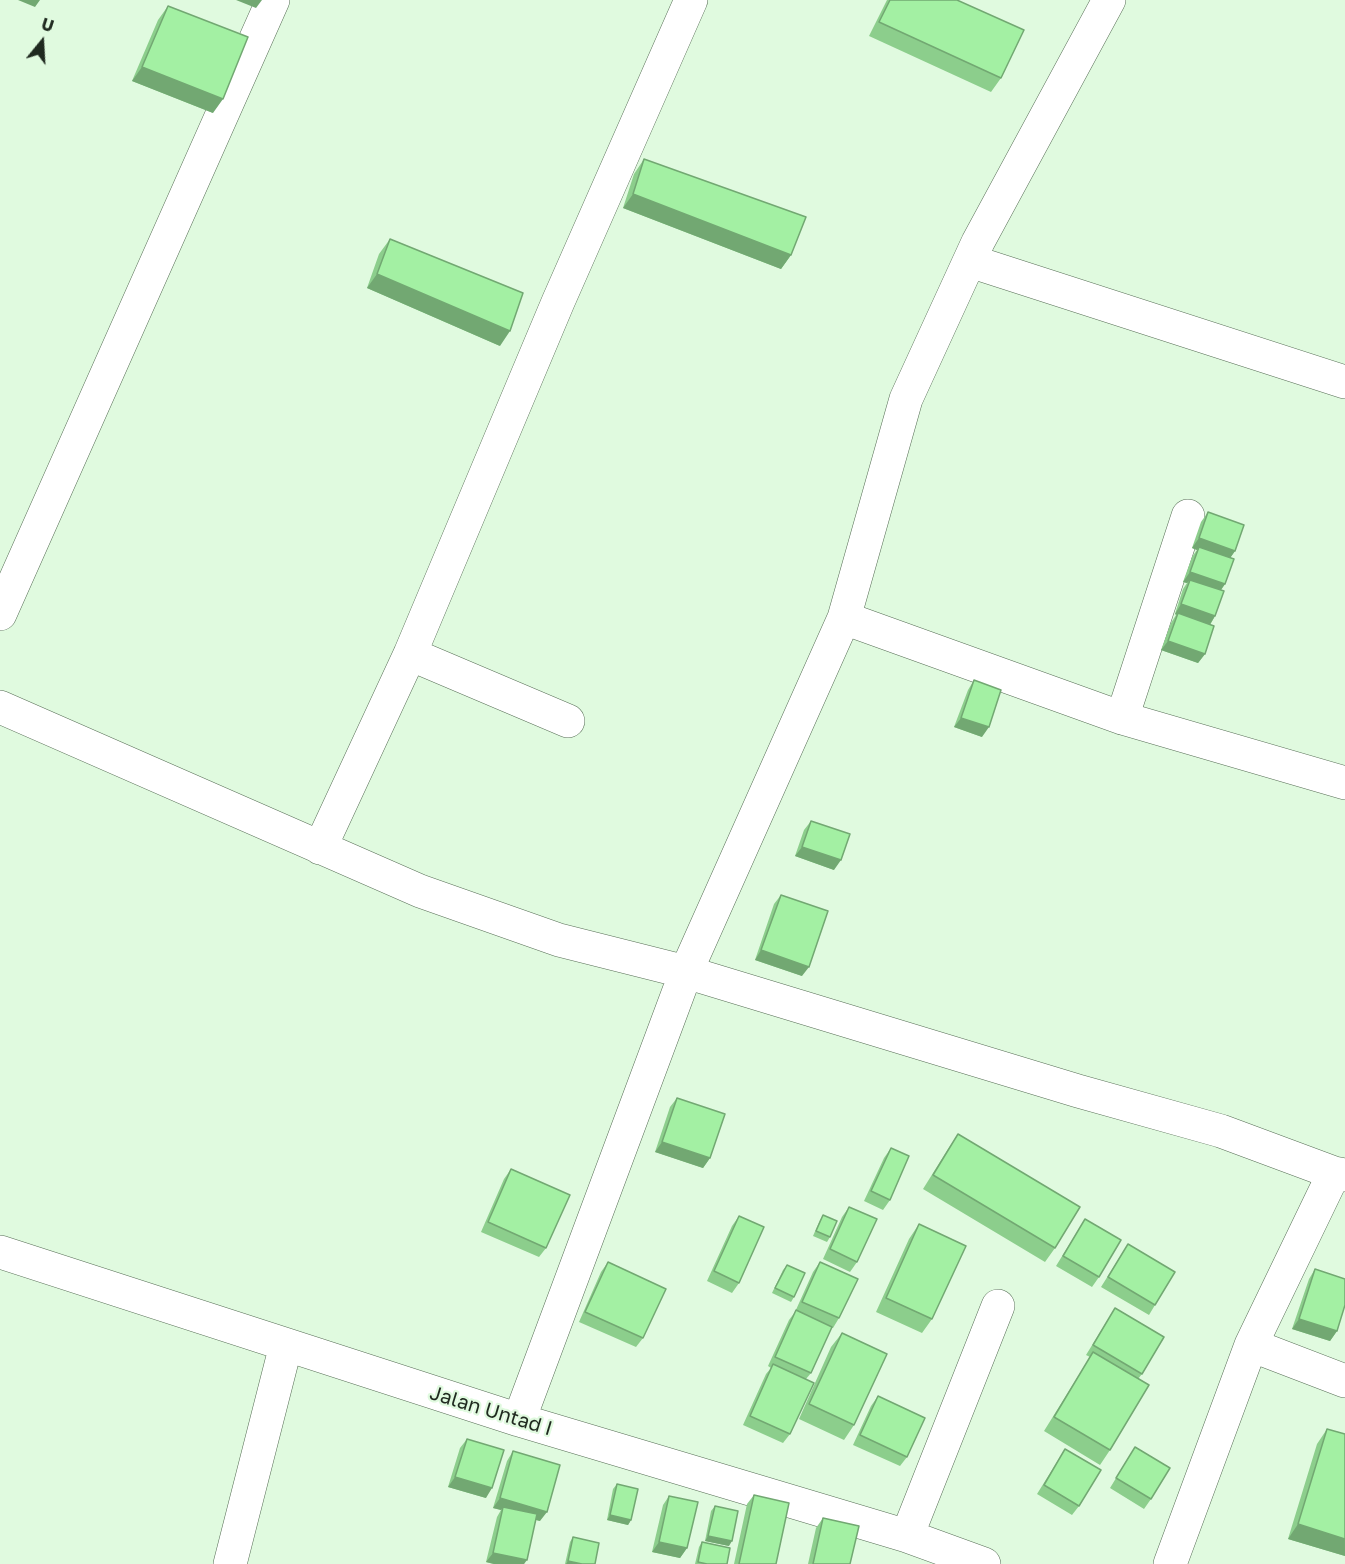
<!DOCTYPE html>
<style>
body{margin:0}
#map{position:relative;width:1345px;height:1564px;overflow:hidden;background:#e0fadf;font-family:"Golos Text",sans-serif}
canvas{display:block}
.north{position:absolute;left:12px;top:12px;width:60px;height:60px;-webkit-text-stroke:4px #e0fadf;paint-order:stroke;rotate:18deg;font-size:16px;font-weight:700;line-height:24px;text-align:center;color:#1f291f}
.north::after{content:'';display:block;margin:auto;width:21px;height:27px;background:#1f291f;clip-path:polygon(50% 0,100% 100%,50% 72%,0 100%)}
</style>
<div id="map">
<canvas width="1345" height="1564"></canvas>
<div class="north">U</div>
</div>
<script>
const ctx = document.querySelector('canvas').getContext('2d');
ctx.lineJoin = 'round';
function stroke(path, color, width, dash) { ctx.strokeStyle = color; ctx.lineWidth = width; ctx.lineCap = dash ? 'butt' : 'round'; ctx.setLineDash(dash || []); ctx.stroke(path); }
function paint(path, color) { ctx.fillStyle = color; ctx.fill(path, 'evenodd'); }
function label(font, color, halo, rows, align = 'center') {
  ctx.font = font + ' "Golos Text",sans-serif'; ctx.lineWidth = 4.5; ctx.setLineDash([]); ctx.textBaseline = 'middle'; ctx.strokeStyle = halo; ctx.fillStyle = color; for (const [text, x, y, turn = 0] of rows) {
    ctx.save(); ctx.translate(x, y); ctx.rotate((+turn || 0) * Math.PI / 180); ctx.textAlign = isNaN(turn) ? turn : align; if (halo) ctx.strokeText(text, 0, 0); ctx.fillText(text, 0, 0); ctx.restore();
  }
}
const minor = new Path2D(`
 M970,261L1345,382
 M0,614L273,0
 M844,618L1122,718L1345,783
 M410,654L568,721
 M0,707L420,891L559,940L686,972L1078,1091L1221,1131L1334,1173L1345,1175
 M1122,718L1188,516
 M320,848L410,654L558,302L691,0
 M0,1252L519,1420L907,1536L984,1564
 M1251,1345L1345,1381
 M519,1420L686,972L844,618L906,399L978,242L1109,0
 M907,1536L998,1306
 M230,1564L286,1345
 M1170,1564L1251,1345L1334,1173`);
const wall = new Path2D(`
 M887,0H957L1001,78L991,92L869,36Z
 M168,6L213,113L132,81L158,20Z
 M644,159L791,255L781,269L623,208L634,174Z
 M390,239L500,346L367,288L379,254Z
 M1208,512L1235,551L1230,558L1225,584L1221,590L1215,616L1210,625L1205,654L1198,663L1161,650L1171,623L1176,615L1175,614L1183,589L1187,583L1183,582L1192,557L1197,550L1192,548L1201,522Z
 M974,680L982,737L954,727L968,690Z
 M811,821L834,870L795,856L804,830Z
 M781,895L802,976L755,960L774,904Z
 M677,1098L710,1158L703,1168L655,1152L670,1107Z
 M958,1134L1055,1248L1045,1262L923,1189L948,1149Z
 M891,1148L890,1200L883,1210L864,1201L884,1158Z
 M511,1169L546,1248L539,1257L481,1232L504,1179Z
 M849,1207L857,1262L850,1272L823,1259L842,1217Z
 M823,1215L830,1237L827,1242L813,1236L820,1220Z
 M739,1216V1283L732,1293L707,1281L732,1226Z
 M1085,1219L1099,1277L1092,1287L1056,1266Z
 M919,1224L932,1319L922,1333L876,1312L909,1239Z
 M1128,1244L1155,1305L1149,1315L1101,1287Z
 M608,1262L643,1338L636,1347L579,1322L601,1272Z
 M820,1262L839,1318L833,1328H831L811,1373L806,1379L790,1434L783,1443L743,1425L766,1374L771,1368L768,1366L789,1320L795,1312L813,1272Z
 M787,1265L794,1297L791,1302L772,1293L783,1270Z
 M1315,1269L1337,1331L1330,1341L1292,1329L1309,1279Z
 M1115,1308L1142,1374L1138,1379L1110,1450L1100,1465L1044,1431L1090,1357L1086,1355Z
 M842,1333L854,1425L844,1440L799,1419L831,1347Z
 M878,1396L907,1457L900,1466L853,1445L871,1406Z
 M1327,1429L1345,1434V1556L1288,1539L1317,1444Z
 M467,1439L486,1498L448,1487L460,1448Z
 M1135,1447L1151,1499L1144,1509L1110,1488Z
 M1065,1449L1079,1506L1072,1515L1037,1494Z
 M513,1451L540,1521L536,1520L524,1564H494L486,1562L497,1517L501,1510L493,1508L507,1461Z
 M617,1484L631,1520L628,1525L607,1520L613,1489Z
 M754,1495L776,1564H734L747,1504Z
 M669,1496L687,1548L680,1558L652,1552L663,1505Z
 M715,1506L729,1546L705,1541L711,1511Z
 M823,1518L850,1564H808L816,1528Z
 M573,1537L595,1564H565L570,1542Z
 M702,1542L727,1564H695L699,1547Z`);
const shadedWall = new Path2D(`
 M18,0H40L35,7Z
 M236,0H262L256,8Z
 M142,67L223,99L213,113L132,81Z
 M633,194L791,255L781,269L623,208Z
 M377,274L510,331L500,346L367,288Z
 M1199,538L1235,551L1228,561L1199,547L1197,550L1192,548Z
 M1190,572L1225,584L1218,594L1190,580L1187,583L1183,582Z
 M1181,604L1215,616L1209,626L1175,614Z
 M1168,641L1205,654L1198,663L1161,650Z
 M961,718L989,727L982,737L954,727Z
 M802,847L841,860L834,870L795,856Z
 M761,950L809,967L802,976L755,960Z
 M662,1142L710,1158L703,1168L655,1152Z
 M1299,1319L1337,1331L1330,1341L1292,1329Z
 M455,1477L492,1488L486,1498L448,1487Z
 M500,1498L547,1512L540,1521L503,1511V1507L501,1510L493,1508Z
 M610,1515L631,1520L628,1525L607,1520Z
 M1298,1524L1345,1539V1556L1288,1539Z
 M708,1536L732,1541L729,1546L705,1541Z
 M659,1542L687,1548L680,1558L652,1552Z
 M493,1553L527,1560L524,1564H494L486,1562Z
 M568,1561L582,1564H566Z`);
const building = new Path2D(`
 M890,0H957L1024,30L1001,78L879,22Z
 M168,6L248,37L223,99L142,67Z
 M644,159L806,217L791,255L633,194Z
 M390,239L523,293L510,331L377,274Z
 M1208,512L1244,525L1235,551L1199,538Z
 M1199,547L1234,559L1225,584L1190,572Z
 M1190,580L1224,591L1215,616L1181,604Z
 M1178,613L1214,626L1205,654L1168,641Z
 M974,680L1001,690L989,727L961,718Z
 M811,821L850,834L841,860L802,847Z
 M781,895L828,911L809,967L761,950Z
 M677,1098L725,1114L710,1158L662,1142Z
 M958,1134L1080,1207L1055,1248L933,1175Z
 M891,1148L909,1156L890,1200L871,1191Z
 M511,1169L570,1195L546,1248L488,1222Z
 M849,1207L877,1219L857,1262L830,1249Z
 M823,1215L837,1221L830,1237L816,1231Z
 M739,1216L764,1227L739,1283L714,1271Z
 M1085,1219L1121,1240L1099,1277L1063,1256Z
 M919,1224L966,1246L932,1319L886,1298Z
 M1128,1244L1175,1272L1155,1305L1108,1277Z
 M608,1262L666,1289L643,1338L585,1312Z
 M820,1262L858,1279L839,1318L802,1302Z
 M787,1265L805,1273L794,1297L775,1288Z
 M1315,1269L1345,1279V1305L1337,1331L1299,1319Z
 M1115,1308L1164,1337L1142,1374L1093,1345Z
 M796,1310L832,1327L811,1373L775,1357Z
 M842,1333L887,1354L854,1425L809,1404Z
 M1093,1352L1149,1385L1110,1450L1054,1417Z
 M773,1364L814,1383L790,1434L750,1416Z
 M878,1396L925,1418L907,1457L860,1435Z
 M1327,1429L1345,1434V1539L1298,1524Z
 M467,1439L504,1450L492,1488L455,1477Z
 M1135,1447L1170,1468L1151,1499L1116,1478Z
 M1065,1449L1101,1470L1079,1506L1044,1485Z
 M513,1451L560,1465L547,1512L500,1498Z
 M617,1484L638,1489L631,1520L610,1515Z
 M754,1495L789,1503L776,1564H739Z
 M669,1496L698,1502L687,1548L659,1542Z
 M715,1506L738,1511L732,1541L708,1536Z
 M503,1507L537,1514L527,1560L493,1553Z
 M823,1518L859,1526L850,1564H813Z
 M573,1537L599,1543L595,1564H582L568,1561Z
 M702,1542L730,1548L727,1564H707L698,1562Z`);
const streetNames = [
 ["Jalan Untad I",491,1411,17]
];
stroke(minor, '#586f57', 34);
stroke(minor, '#fff', 33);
paint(wall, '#8cce8c');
paint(shadedWall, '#72a872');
paint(building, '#a3f0a3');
stroke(building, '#72a872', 1.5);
label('20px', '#1f291f', '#e0fadf', streetNames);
</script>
